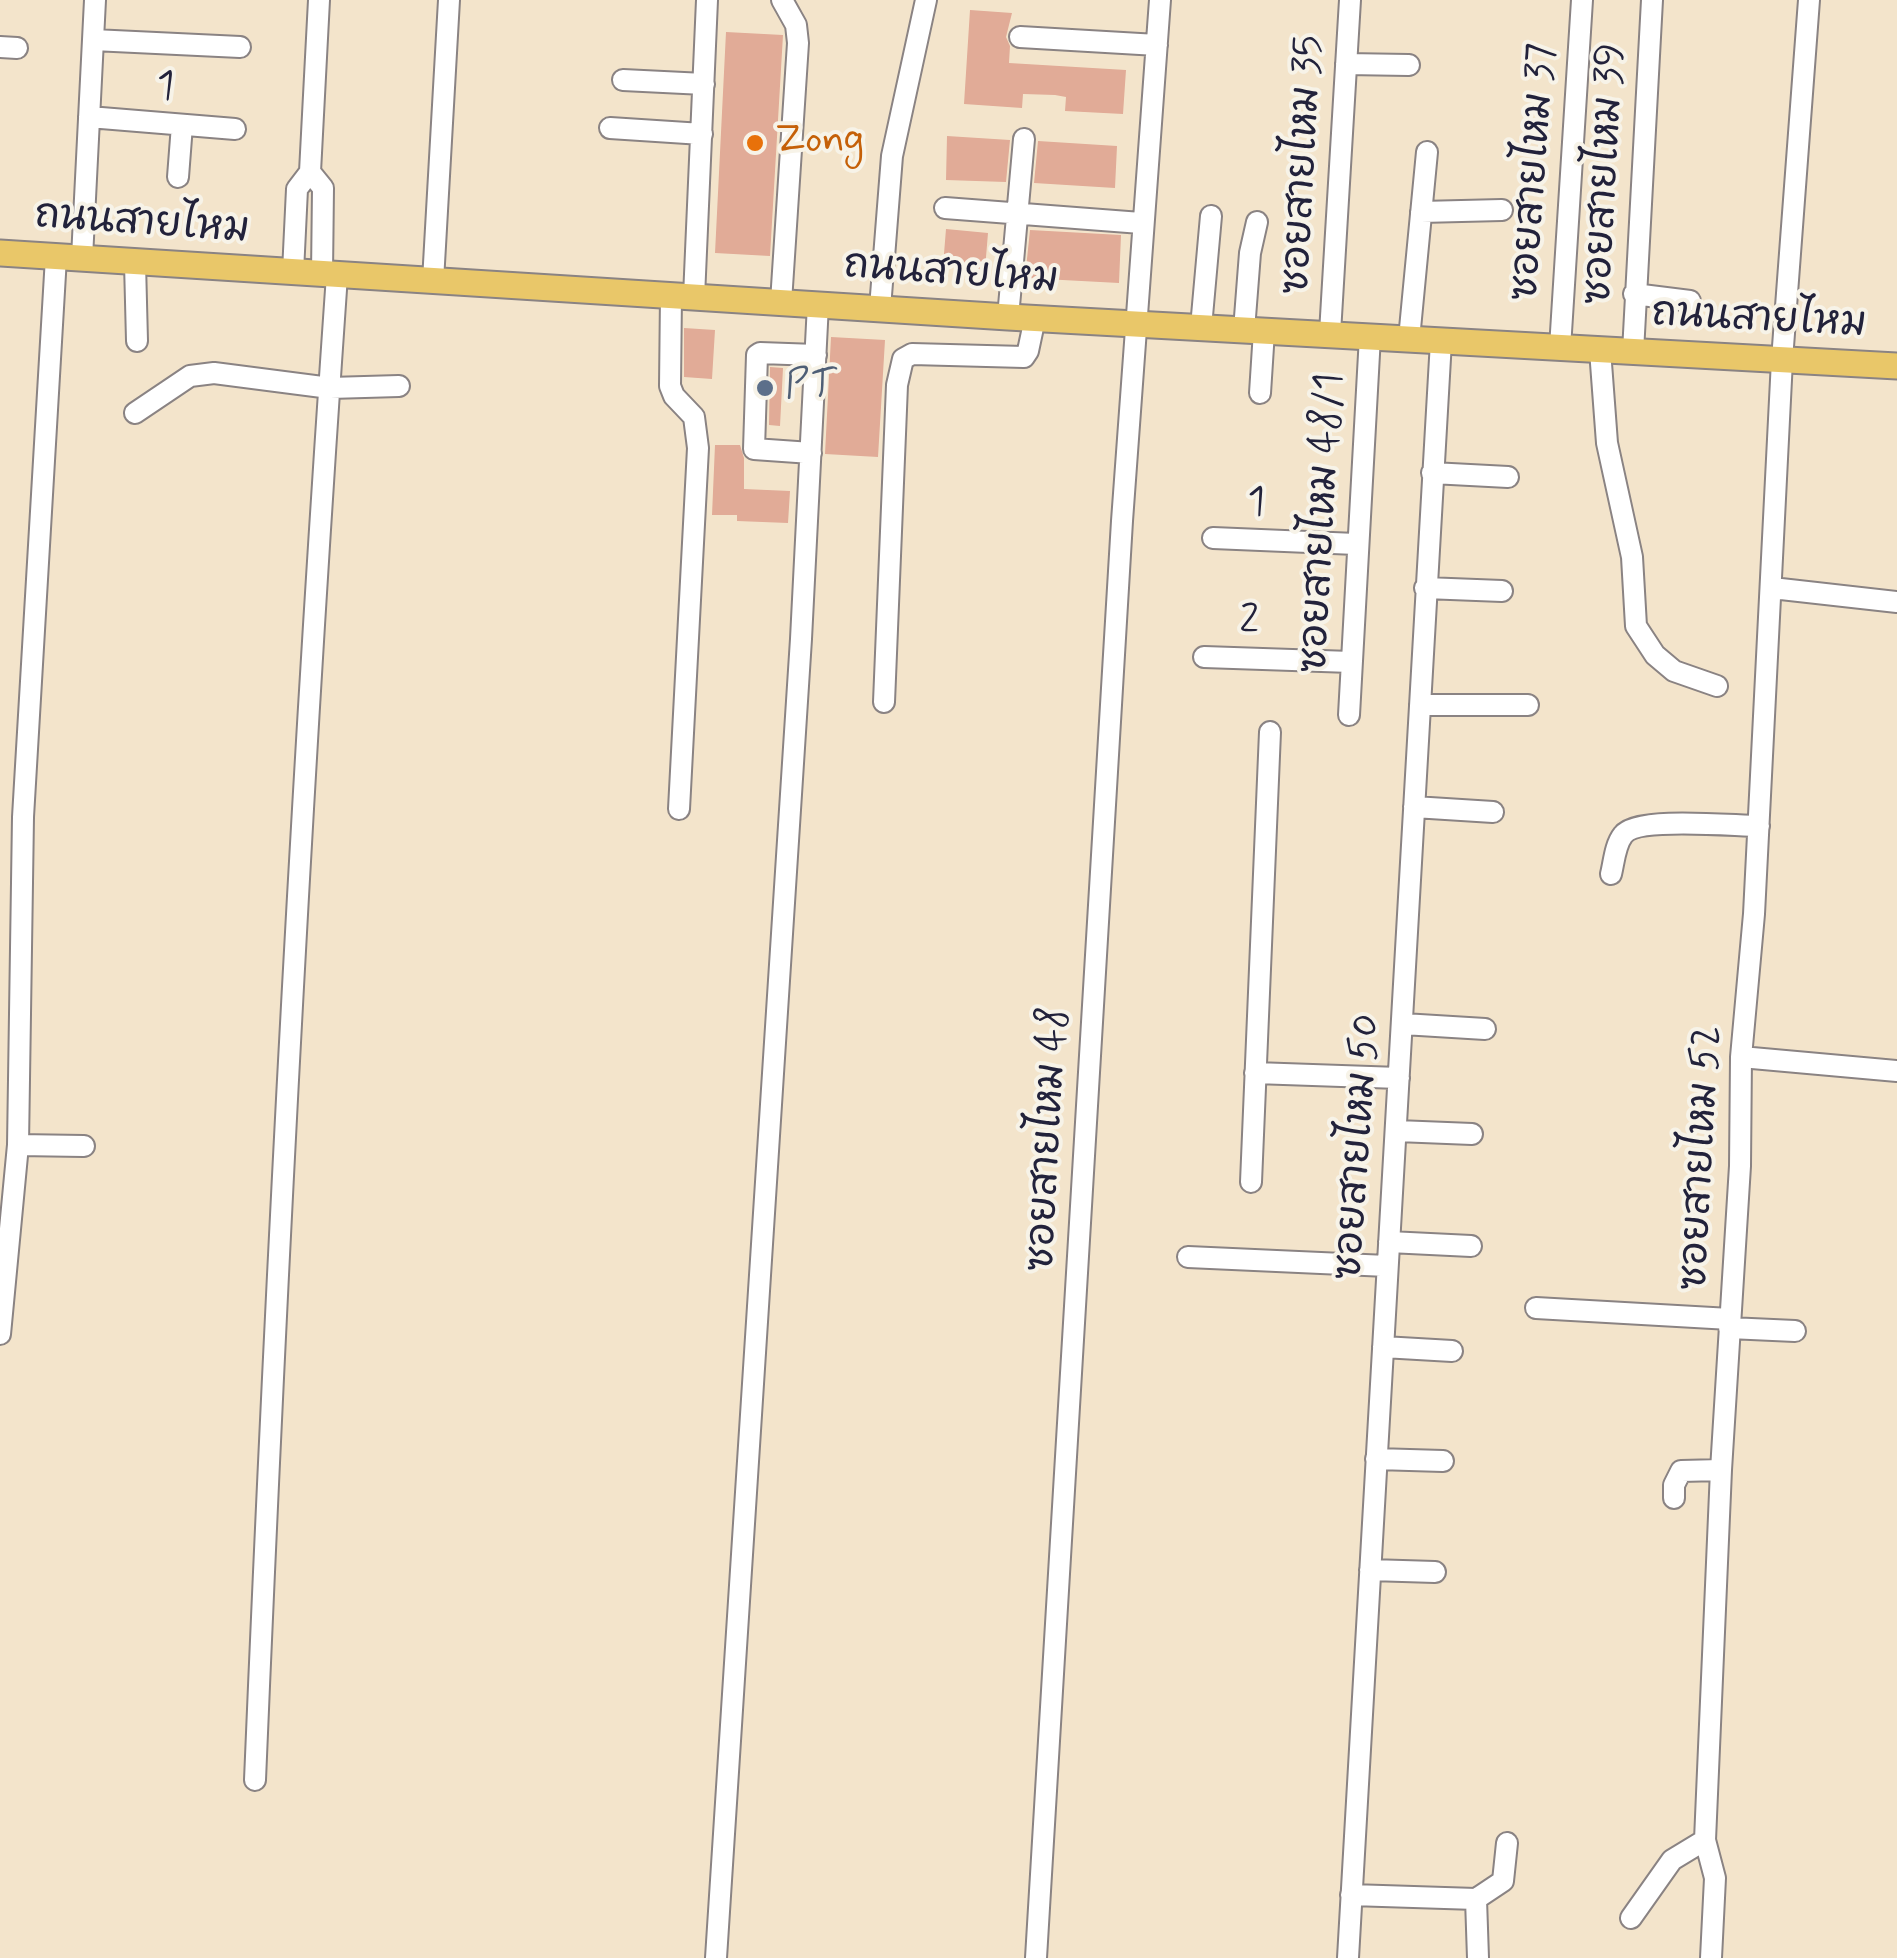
<!DOCTYPE html>
<meta charset="utf-8">
<style>
body{margin:0}
canvas{display:block;background:#f3e4cb}
</style>
<canvas width="1897" height="1958"></canvas>
<script>
const ctx = document.querySelector('canvas').getContext('2d');
ctx.lineJoin = 'round';
function paint(path, color) { ctx.fillStyle = color; ctx.fill(path, 'evenodd'); }
function stroke(path, color, width, dash) { ctx.strokeStyle = color; ctx.lineWidth = width; ctx.lineCap = dash ? 'butt' : 'round'; ctx.setLineDash(dash || []); ctx.stroke(path); }
function label(font, color, halo, rows, align = 'center') {
  ctx.font = font + ' Mynerve,"Playpen Sans Thai",sans-serif'; ctx.lineWidth = 8; ctx.setLineDash([]); ctx.textBaseline = 'middle'; ctx.strokeStyle = halo; ctx.fillStyle = color; for (const [text, x, y, turn = 0] of rows) {
    ctx.save(); ctx.translate(x, y); ctx.rotate((+turn || 0) * Math.PI / 180); ctx.textAlign = isNaN(turn) ? turn : align; if (halo) ctx.strokeText(text, 0, 0); ctx.fillText(text, 0, 0); ctx.restore();
  }
}
const building = new Path2D(`
 M970,10L1012,13L1006,37L1010,46L1009,63L1126,70L1123,114L1065,111L1066,97L1055,95L1023,94L1022,108L964,104Z
 M726,32L783,35L770,256L715,253Z
 M947,136L1010,140L1006,182L946,180Z
 M1038,141L1117,146L1115,188L1034,183Z
 M946,229L988,233L985,269L943,266Z
 M1030,230L1121,235L1119,283L1025,278Z
 M684,328L715,330L712,379L684,377Z
 M831,337L885,340L878,457L825,454Z
 M770,367L783,368L780,426L769,425Z
 M715,445H740L744,458V489L790,491L788,523L737,521V515H712Z`);
const minor = new Path2D(`
 M1020,37L1157,45
 M93,40L240,47
 M0,47L17,48
 M1346,64L1409,65
 M623,80L704,84
 M89,117L235,129
 M610,128L702,134
 M310,172L319,0
 M310,172L323,188L322,274
 M178,177L182,125
 M945,208L1141,223
 M1421,212L1502,210
 M82,258L95,0
 M135,263L137,341
 M293,272L297,189L310,172
 M433,281L449,0
 M1634,294L1690,301
 M671,295L670,386L674,396L694,417L698,448L679,809
 M694,297L707,0
 M781,302L798,43L796,25L782,0
 M880,308L892,156L926,0
 M1008,317L1024,139
 M1201,327L1211,216
 M1244,330L1250,253L1257,222
 M1330,333L1350,0
 M1409,339L1427,152
 M1560,348L1582,0
 M1600,350L1607,443L1632,557L1636,626L1655,655L1674,671L1717,686
 M1633,352L1652,0
 M1260,393L1264,331
 M135,413L190,376L214,373L330,388L399,386
 M811,453L754,449L757,355L760,353L816,355
 M1432,473L1508,477
 M1213,538L1356,544
 M1425,588L1502,591
 M1772,588L1897,602
 M1204,657L1351,662
 M884,702L897,385L903,359L912,354L1024,357L1028,351L1035,318
 M1420,705H1528
 M1349,715L1370,336
 M1414,807L1493,812
 M1611,874C1614,862 1615,845 1623,835C1637,816 1733,826 1759,826
 M1403,1024L1485,1029
 M1741,1057L1897,1071
 M1255,1073L1399,1078
 M1397,1131L1472,1134
 M18,1145L84,1146
 M1251,1182L1270,732
 M1389,1242L1471,1246
 M1188,1257L1387,1266
 M1536,1308L1730,1319
 M1729,1328L1795,1331
 M0,1334L18,1145L23,817L56,257
 M1383,1347L1452,1351
 M1376,1459L1443,1461
 M1674,1498V1485L1681,1471L1721,1470
 M1370,1570L1435,1572
 M255,1780C276,1278 302,776 337,275
 M1351,1895L1476,1899L1478,1958
 M1476,1899L1503,1881L1507,1843
 M1631,1918L1672,1860L1705,1840
 M716,1958L801,639L818,304
 M1036,1958L1122,521L1160,0
 M1348,1958L1441,341
 M1711,1958L1715,1878L1705,1840L1721,1470L1740,1166L1741,1057L1754,914L1782,360L1809,0`);
const major = new Path2D(`
 M0,253L1008,317L1897,366`);
const markers = [
 [755,143,10,"#e8710a"],
 [765,388,10,"#5c6f8a"]
];
const streetNames = [
 ["1",165,89,5],
 ["ซอยสายไหม 35",1305,165,-87],
 ["ซอยสายไหม 37",1536,172,-86],
 ["ซอยสายไหม 39",1607,174,-87],
 ["ถนนสายไหม",142,225,4],
 ["ถนนสายไหม",951,275,4],
 ["ถนนสายไหม",1759,321,3],
 ["1",1256,505,2],
 ["ซอยสายไหม 48/1",1324,523,-87],
 ["2",1249,623,2],
 ["ซอยสายไหม 48",1050,1139,-87],
 ["ซอยสายไหม 50",1360,1147,-86],
 ["ซอยสายไหม 52",1703,1158,-87]
];
const foodNames = [
 ["Zong",775,143]
];
const serviceNames = [
 ["PT",785,388]
];
paint(building, '#e1ab97');
stroke(minor, '#8a8383', 24);
stroke(major, '#8a8383', 29);
stroke(minor, '#fff', 20);
stroke(major, '#e9c769', 25);
for (const [x, y, r, color] of markers) { const dot = new Path2D(); dot.arc(x, y, r, 0, 2 * Math.PI); ctx.fillStyle = color; ctx.fill(dot); stroke(dot, '#f7f3e8', 4); }
label('40px', '#22223b', '#f7f3e8', streetNames);
label('40px', '#c56008', '#f7f3e8', foodNames, 'left');
label('40px', '#4e5e75', '#f7f3e8', serviceNames, 'left');
</script>
